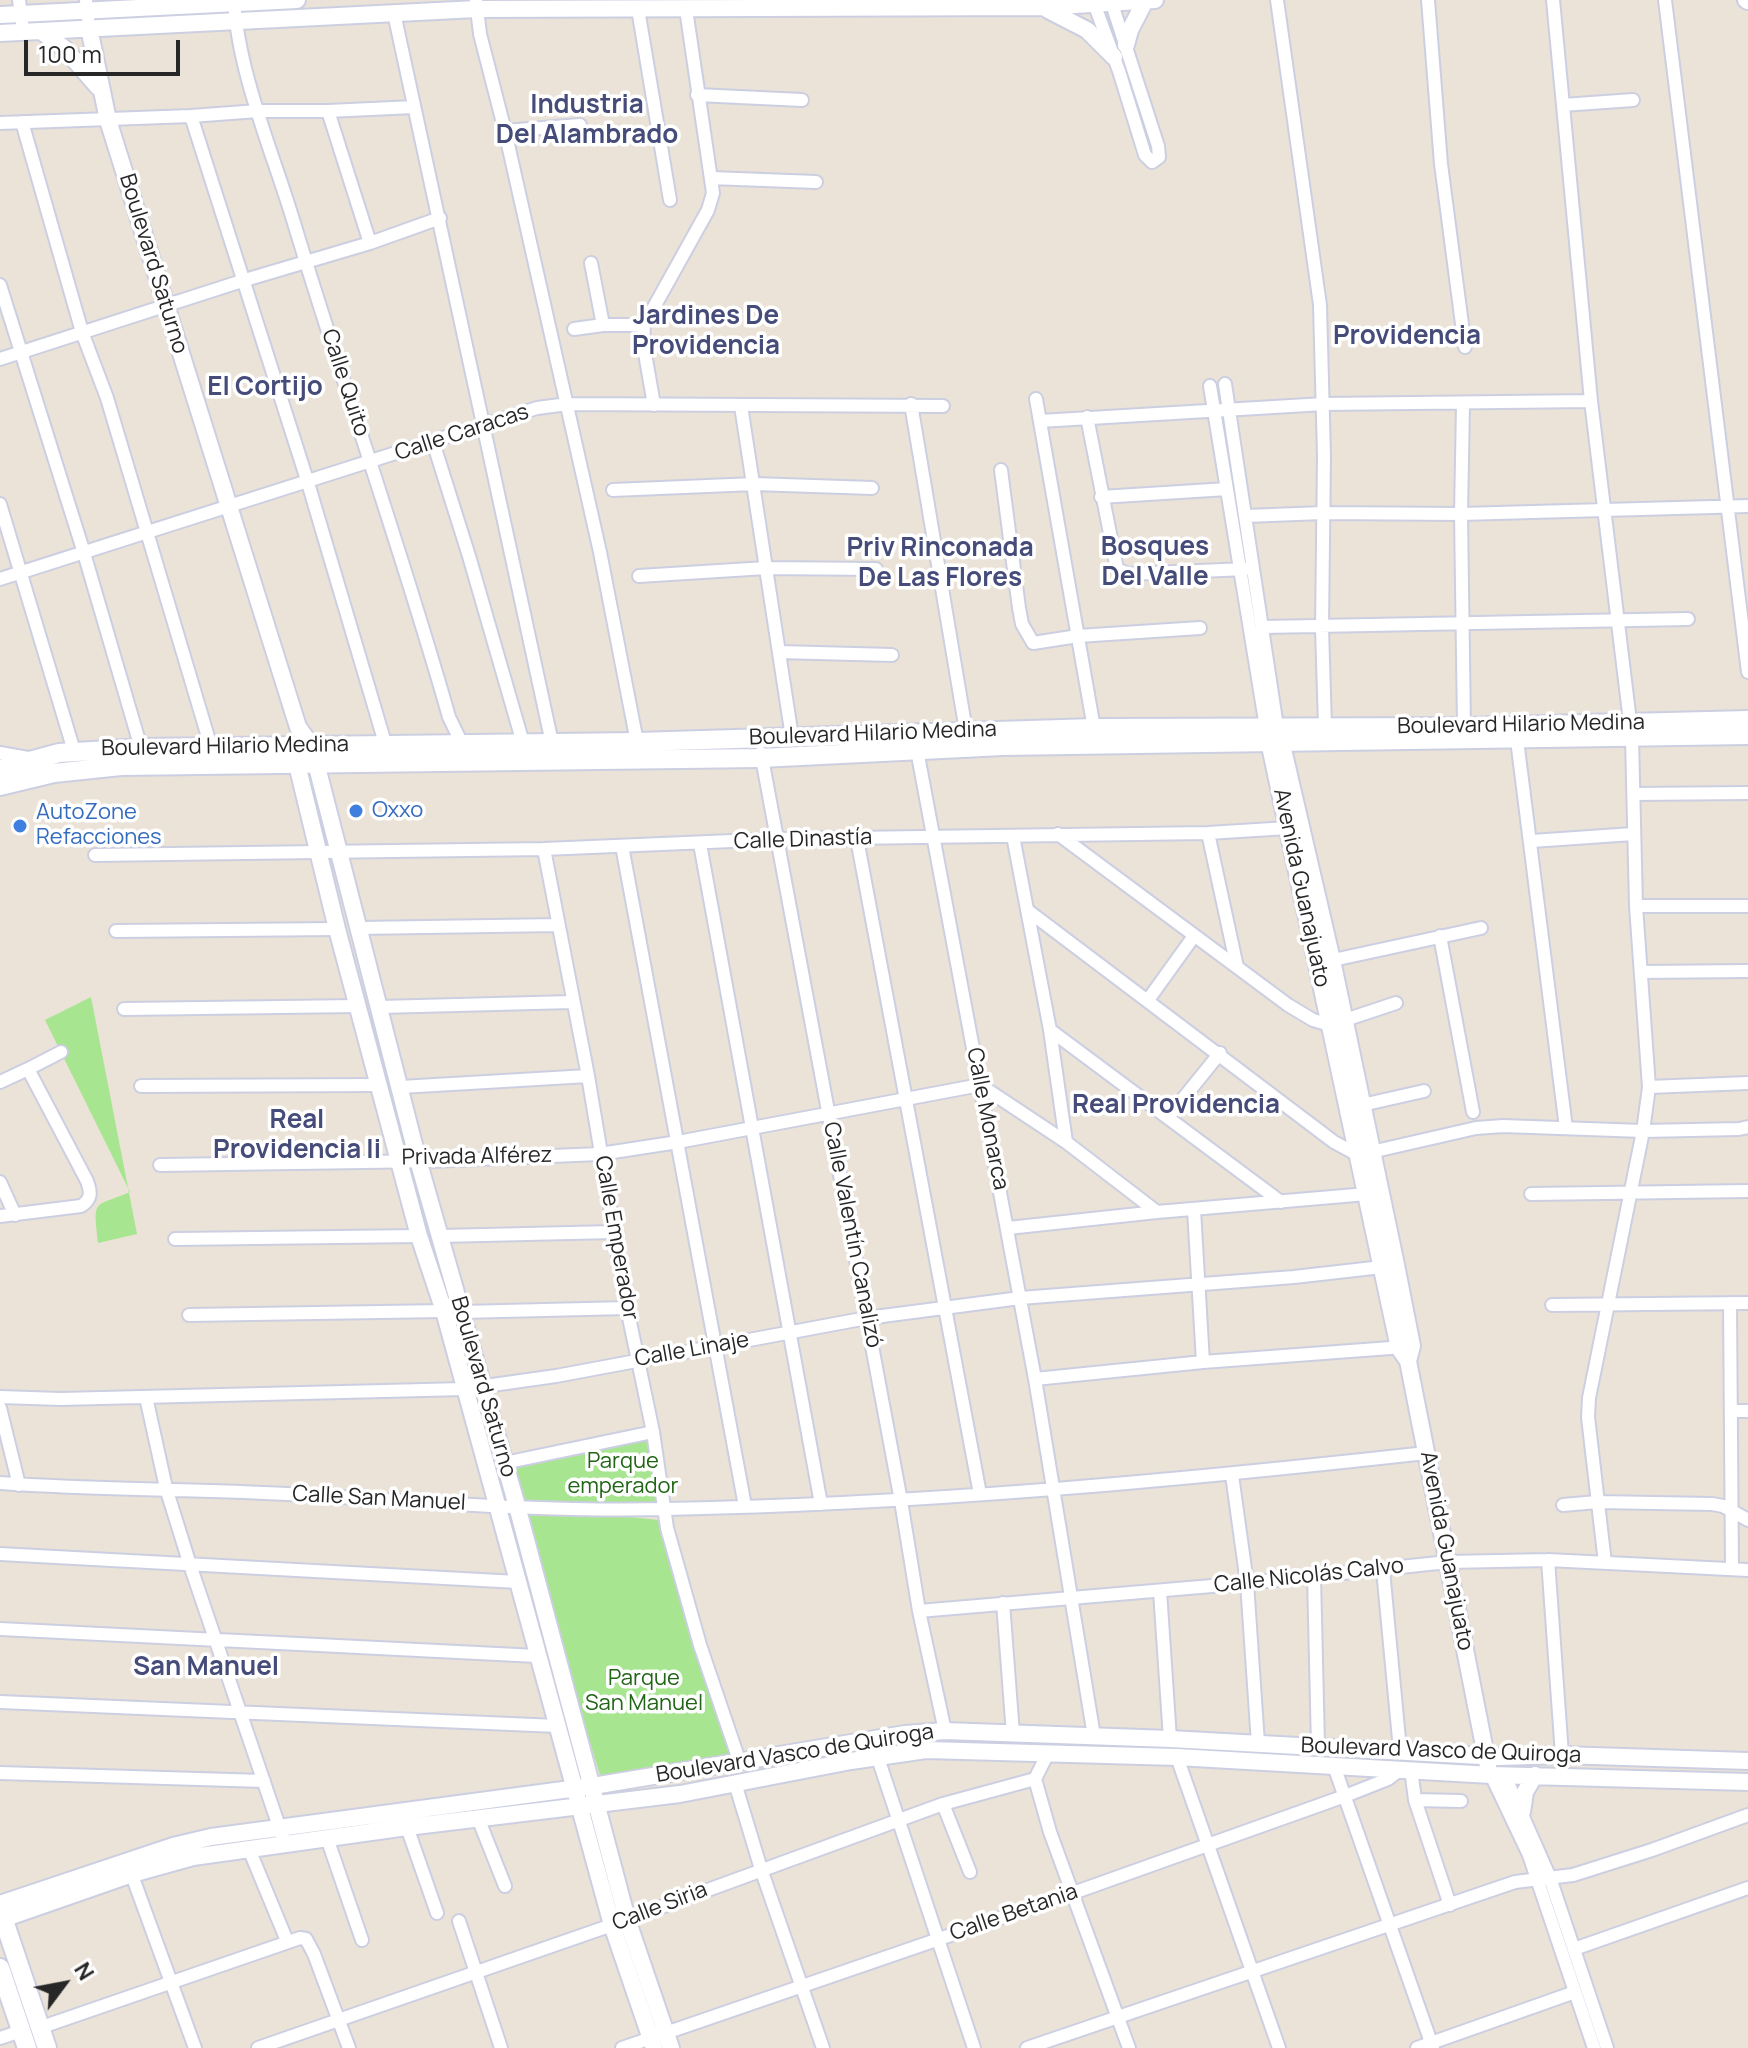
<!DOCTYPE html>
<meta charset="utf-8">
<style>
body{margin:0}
#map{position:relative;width:1748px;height:2048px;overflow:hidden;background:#ebe3d7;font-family:Manrope,sans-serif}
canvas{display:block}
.north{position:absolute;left:24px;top:1944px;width:80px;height:80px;-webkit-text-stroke:6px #fff;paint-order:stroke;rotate:58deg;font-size:22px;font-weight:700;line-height:32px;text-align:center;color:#272727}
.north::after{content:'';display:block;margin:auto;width:28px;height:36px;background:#272727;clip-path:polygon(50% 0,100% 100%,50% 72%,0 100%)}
.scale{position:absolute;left:24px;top:40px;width:156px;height:36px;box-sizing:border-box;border:4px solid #272727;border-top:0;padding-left:10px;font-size:24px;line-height:28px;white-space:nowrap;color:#272727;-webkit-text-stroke:6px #fff;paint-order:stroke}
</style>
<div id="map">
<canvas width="1748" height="2048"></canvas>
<div class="north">N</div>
<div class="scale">100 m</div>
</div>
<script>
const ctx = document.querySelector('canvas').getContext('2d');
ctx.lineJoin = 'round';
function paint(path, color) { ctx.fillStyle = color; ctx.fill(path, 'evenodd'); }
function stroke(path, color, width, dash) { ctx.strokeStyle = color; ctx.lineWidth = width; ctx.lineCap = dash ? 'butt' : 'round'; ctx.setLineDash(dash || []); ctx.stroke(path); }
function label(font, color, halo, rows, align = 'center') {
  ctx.font = font + ' Manrope,sans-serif'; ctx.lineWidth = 7; ctx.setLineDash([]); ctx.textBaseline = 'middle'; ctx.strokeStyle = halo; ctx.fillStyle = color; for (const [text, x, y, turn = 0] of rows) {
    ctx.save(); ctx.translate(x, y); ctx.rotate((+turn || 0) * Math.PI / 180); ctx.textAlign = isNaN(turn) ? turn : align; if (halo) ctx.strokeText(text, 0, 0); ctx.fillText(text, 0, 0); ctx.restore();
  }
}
const green = new Path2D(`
 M91,997L137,1234L98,1243C94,1199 91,1208 130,1192L45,1020Z
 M653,1432L665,1509L531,1507L659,1520L735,1759L600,1775L504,1463Z`);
const minor = new Path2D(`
 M19,0L23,31
 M86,0L89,28
 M234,0C238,73 273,153 294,223C344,388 402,551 449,717L462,744
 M476,0L480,34L505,131L600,552L637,742
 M1277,0L1320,305L1324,456L1322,628L1325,727
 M1428,0L1441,164L1465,347
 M1553,0L1591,401L1632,738L1636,906L1649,1087L1643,1131L1589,1398L1588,1417L1605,1563
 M1665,0L1748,672
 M1095,6L1119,71L1145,155L1152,162L1159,157L1158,146L1112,4
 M638,9L670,200
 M394,13L552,743
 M697,95L802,100
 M1563,105L1633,100
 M328,111L370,243
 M191,116L308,483L385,743
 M22,122L82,332L107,398L211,747
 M0,123L191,116L258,111H328L414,107
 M505,131L580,125
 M711,178L816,182
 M591,263L603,325
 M0,285L84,553L141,748
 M574,329L603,325H644
 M0,359L245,280L370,243L440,218
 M1225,384L1277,727
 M1210,386L1266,727
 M1036,399L1095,734
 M911,404L966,731
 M1463,404L1461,514L1464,727
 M654,405L643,342L644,325L708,210L713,193L686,9
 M741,406L792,737
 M1087,417L1117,569L1128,574L1246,569
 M1040,421L1324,404L1591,401
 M433,442L469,556L523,743
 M1001,470L1019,608L1022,624L1033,643L1078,636L1200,628
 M613,490L754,484L872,488
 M1101,497L1227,489
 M0,504L74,751
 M1246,516L1323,513L1461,514L1748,506
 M639,576L766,568L876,569
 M0,579L537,408L568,404L943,406
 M1263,627L1688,619
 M779,652L892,655
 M1517,740L1566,1128
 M917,750L1035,1379L1094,1736
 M0,753L28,758
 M761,753L901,1501L919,1611L945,1731
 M1633,794L1748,793
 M1208,833L1237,967
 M1058,834L1288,1005L1313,1020L1330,1025L1396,1003
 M1013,836L1050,1030L1066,1142
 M857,839L980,1494
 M1532,841L1633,834
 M700,844L821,1504
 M622,846L745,1506
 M544,849L588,1076L627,1308L653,1432L667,1528L700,1645L740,1763
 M95,855L544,849L779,839L1208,833L1288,828
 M1636,906H1748
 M1027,910L1334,1142L1358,1155L1476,1128L1503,1126L1643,1131L1739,1129L1748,1127
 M359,928L558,925
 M116,931L337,929
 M1440,936L1473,1112
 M1324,962L1481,928
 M1641,972L1748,971
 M1148,1000L1194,936
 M380,1007L572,1002
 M124,1009L358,1006
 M1050,1030L1281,1202
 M28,1069L61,1052
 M0,1082L28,1069L87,1181C91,1192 92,1199 81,1206L0,1216
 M141,1086L379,1085
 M401,1087L588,1076
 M1649,1087L1748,1083
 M1362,1105L1424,1091
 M1169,1116L1220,1053
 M160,1165L432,1161L600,1154L678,1142L980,1085L1066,1142L1157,1212
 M0,1182L15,1215
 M1531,1194L1748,1191
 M1194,1210L1203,1362
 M1008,1228L1157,1212L1367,1194
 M440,1236L614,1232
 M175,1239L419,1236
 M1730,1303L1732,1569
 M1552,1305L1748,1303
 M461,1312L627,1308
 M189,1315L444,1311
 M1035,1379L1203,1362L1404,1347
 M0,1397L61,1399L464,1389L556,1376L867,1318L1020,1298L1294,1277L1382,1267
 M146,1397L166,1488L190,1565L285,1844
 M0,1408L19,1485
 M1731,1411H1748
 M504,1463L653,1432
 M1232,1475L1247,1583L1258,1743
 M0,1483C95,1490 191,1489 287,1494C413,1501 541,1512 667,1509C921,1504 1173,1481 1426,1453
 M1563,1505L1597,1502L1712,1504L1723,1506L1748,1520
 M0,1554L518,1582
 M1548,1560L1562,1755
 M1383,1570L1400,1750
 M1314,1576L1318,1746
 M1160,1591L1170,1739
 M1003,1603L1013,1734
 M919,1611L1247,1583L1448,1562L1548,1560L1748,1570
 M0,1629L537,1656
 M0,1702L557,1726
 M872,1740L974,2048
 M1177,1757L1279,2048
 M1334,1766L1433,2048
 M1411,1769L1415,1800L1450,1905
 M0,1773L264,1781
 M1491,1775L1529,1855L1594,2048
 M1505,1776L1550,1878L1607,2048
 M1035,1779L1050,1832L1129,2048
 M735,1783L761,1869L823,2048
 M1415,1800L1461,1801
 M943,1804L970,1872
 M478,1818L505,1886
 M407,1827L437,1913
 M327,1838L362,1940
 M249,1849L287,1941
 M129,1867L195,2048
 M459,1921L501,2048
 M1574,1949L1748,1888
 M39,2028L300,1938L306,1939L314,1954L349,2048
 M0,2038L21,2031
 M258,2048L612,1925L943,1804L1035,1779L1048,1753
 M622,2048L1073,1893L1345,1796L1388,1779L1401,1769
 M1027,2048L1515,1882L1573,1875L1652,1850L1748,1815
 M1417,2048L1575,1992`);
const tertiary = new Path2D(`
 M1746,0L1748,1
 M1048,10L1087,30L1114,57
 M0,15L297,0
 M89,28L108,120L298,727L311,745L316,763L418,1160L517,1506L627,1919L671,2048
 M41,31L65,49L98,87
 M0,33L477,9L1043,7L1155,0
 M1126,45L1130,30L1145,1
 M1267,732L1399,1348L1408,1361
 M1279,732L1332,960L1396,1265L1412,1346L1408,1361L1488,1766
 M294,752L337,929L419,1236L444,1311L612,1925L654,2048
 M1522,1812L1525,1792L1535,1775
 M0,1904L173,1846L211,1837L593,1786L905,1734L945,1731L1170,1739L1499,1757L1562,1755L1748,1761
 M0,1920L132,1874L193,1857L407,1827L680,1794L851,1761L926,1750L1177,1757L1491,1775L1748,1782`);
const secondary = new Path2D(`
 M0,769L59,753L141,748L637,742L1094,728L1464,727L1748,720
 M0,786L54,773L121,766L761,758L1003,746L1748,735
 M0,1909L47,2048
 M0,1968L27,2048`);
const markers = [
 [356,811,8,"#3f7fe0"],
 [20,826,8,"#3f7fe0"]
];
const streetNames = [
 ["Boulevard Saturno",153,264,73],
 ["Calle Quito",345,383,72],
 ["Calle Caracas",462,433,-18],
 ["Boulevard Hilario Medina",1521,725,-1],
 ["Boulevard Hilario Medina",873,734,-2],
 ["Boulevard Hilario Medina",225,747,-1],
 ["Calle Dinastía",803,840,-2],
 ["Avenida Guanajuato",1301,888,78],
 ["Calle Monarca",987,1119,79],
 ["Privada Alférez",477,1157,-1],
 ["Calle Valentín Canalizó",852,1235,79],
 ["Calle Emperador",616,1238,80],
 ["Calle Linaje",692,1350,-10],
 ["Boulevard Saturno",483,1387,74],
 ["Calle San Manuel",379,1499,3],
 ["Avenida Guanajuato",1446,1551,79],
 ["Calle Nicolás Calvo",1309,1576,-6],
 ["Boulevard Vasco de Quiroga",1441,1751,2],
 ["Boulevard Vasco de Quiroga",795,1754,-9],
 ["Calle Siria",660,1907,-21],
 ["Calle Betania",1014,1913,-19]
];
const shopNames = [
 ["Oxxo",372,811],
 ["AutoZone",36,813],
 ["Refacciones",36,838]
];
const parkNames = [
 ["Parque",623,1462],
 ["emperador",623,1487],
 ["Parque",644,1679],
 ["San Manuel",644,1704]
];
const quarterNames = [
 ["Industria",587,106],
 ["Del Alambrado",587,136],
 ["Jardines De",706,317],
 ["Providencia",706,347],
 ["Providencia",1407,337],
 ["El Cortijo",265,388],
 ["Bosques",1155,548],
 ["Del Valle",1155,578],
 ["Priv Rinconada",940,549],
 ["De Las Flores",940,579],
 ["Real Providencia",1176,1106],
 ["Real",297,1121],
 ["Providencia Ii",297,1151],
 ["San Manuel",206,1668]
];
paint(green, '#a7e590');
stroke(minor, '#cccfe1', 16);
stroke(tertiary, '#cccfe1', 20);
stroke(secondary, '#cccfe1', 22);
stroke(minor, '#fff', 12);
stroke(tertiary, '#fff', 16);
stroke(secondary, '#fff', 18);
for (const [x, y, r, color] of markers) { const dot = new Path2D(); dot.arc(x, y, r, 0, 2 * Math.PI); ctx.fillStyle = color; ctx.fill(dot); stroke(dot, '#fff', 3); }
label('22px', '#272727', '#fff', streetNames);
label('22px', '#366cbe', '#fff', shopNames, 'left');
label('22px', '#216516', '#fff', parkNames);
label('bold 26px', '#464c79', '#fff', quarterNames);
</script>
